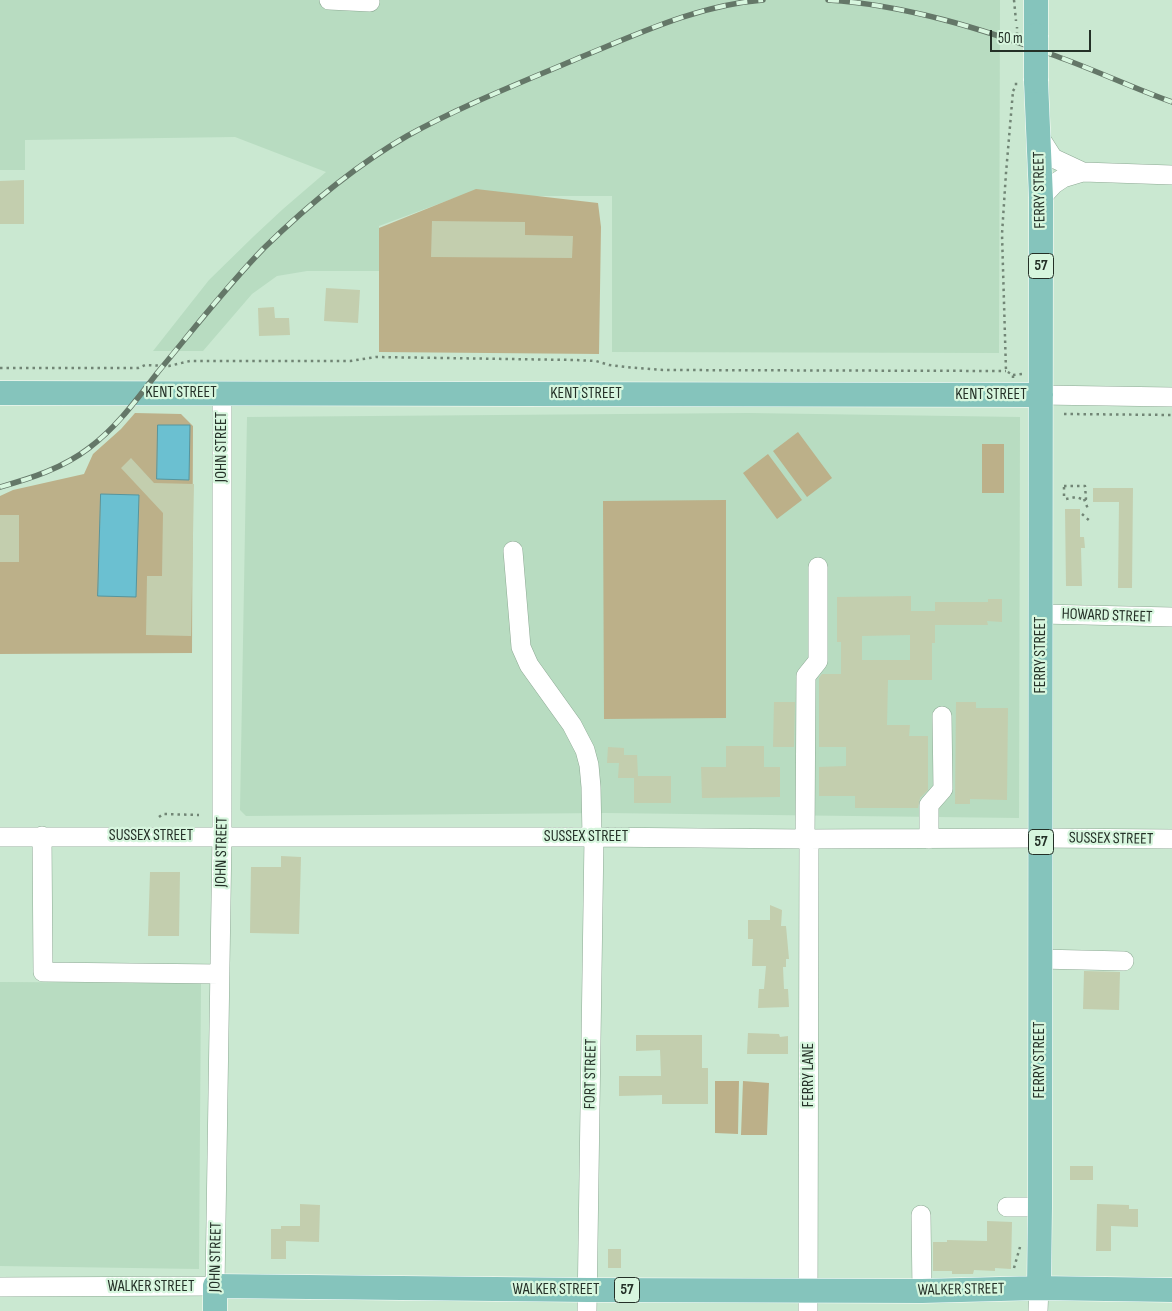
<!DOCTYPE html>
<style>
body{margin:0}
#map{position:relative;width:1172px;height:1311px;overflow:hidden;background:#cae8d1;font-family:"Sofia Sans Condensed",sans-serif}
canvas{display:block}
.scale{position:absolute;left:990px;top:30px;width:101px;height:22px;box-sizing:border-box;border:2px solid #243027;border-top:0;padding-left:6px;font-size:15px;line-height:18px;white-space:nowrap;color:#243027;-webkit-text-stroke:4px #d7f6de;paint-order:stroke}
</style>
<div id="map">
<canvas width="1172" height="1311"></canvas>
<div class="scale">50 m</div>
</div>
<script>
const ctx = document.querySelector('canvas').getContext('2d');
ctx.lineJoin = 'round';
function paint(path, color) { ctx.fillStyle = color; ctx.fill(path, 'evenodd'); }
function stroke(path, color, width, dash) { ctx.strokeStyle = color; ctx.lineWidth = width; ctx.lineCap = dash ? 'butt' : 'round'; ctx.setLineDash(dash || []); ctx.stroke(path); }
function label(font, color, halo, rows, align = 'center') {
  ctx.font = font + ' "Sofia Sans Condensed",sans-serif'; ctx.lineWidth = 4.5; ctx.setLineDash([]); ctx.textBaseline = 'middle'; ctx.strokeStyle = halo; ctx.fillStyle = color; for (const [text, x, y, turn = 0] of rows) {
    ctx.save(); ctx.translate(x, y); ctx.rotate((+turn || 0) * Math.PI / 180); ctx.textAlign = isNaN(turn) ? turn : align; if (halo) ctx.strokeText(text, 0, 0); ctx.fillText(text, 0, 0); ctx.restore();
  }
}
const built = new Path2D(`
 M0,0H1000L999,353L612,352V196H460L379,226V271H307L277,276L252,294L203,351H153L209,280L254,236L283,209L326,172L235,137L25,140V170H0Z
 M748,413L1020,417L1019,818L605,813L246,816L240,810L247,417Z
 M0,982L201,983L199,1269L0,1266Z`);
const green = new Path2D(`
 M476,189L598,203L601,227L599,354L379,352V228Z
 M135,413L181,414L193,426L192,653L0,654V496L13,490L84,474L93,454L121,429Z
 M798,432L832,478L807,497L773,451Z
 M982,444H1004V493H982Z
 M768,454L802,500L777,519L743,473Z
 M726,500V718L604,719L603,501Z
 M715,1081H739L738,1134L715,1133Z
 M743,1081L769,1083L767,1135H741Z`);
const water = new Path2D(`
 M158,425H190L189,480L157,479Z
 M101,494L139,495L136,597L98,596Z`);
const building = new Path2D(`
 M24,180V224H0V181Z
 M432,221L525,222V235L573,236L572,258L431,257Z
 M326,288L360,290L358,323L324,321Z
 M274,307L275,318H289L290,335L259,336L258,308Z
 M131,458L154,483L194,484L191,636L146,635L147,576H162L163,513L121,468Z
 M1093,488H1133L1132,588H1118L1119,502H1093Z
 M1065,509H1080V537H1084L1085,548H1081L1082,586H1066Z
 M0,515H19V562H0Z
 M911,596V611H935V602H988V599H1002V622L987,621L988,625H935V643H932V680H888L887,725H910L909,736H928V790L920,798L918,808H855V796H819V767L846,766V747H819V678L822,674H841V642H837V597ZM910,635V660H862V636Z
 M774,702H795L794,747H773Z
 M956,702H976V708H1008L1007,800L970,799V804H955Z
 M726,746H764V767H780V797L702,798L701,767H726Z
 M608,747L624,748V755H637L638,776H671V803H634V778H618L619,763H607Z
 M281,856L301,857L299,934L250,933L251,867H281Z
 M150,872H180L179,936H148Z
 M770,905L782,910L781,926H786L789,959H786V967H783L784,989H788L789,1007L758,1008L759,989H764L766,966H752L753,939H748V920H770Z
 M1084,971L1120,972L1119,1010L1083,1009Z
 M748,1033L779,1034L780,1037L788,1036V1054H747Z
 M636,1035H702V1068H708V1104H662V1095L619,1096V1076H661L660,1050L636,1051Z
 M1070,1166H1093V1180H1070Z
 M300,1204L320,1205L319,1242L286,1241V1259H271V1229H281V1226H300Z
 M1097,1204L1129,1205V1209H1138V1227L1111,1226V1251H1096Z
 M987,1221L1012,1222L1011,1269L995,1268V1271L974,1270L973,1274H952V1271H933V1242H947V1240L987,1241Z
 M608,1249H621V1268H608Z`);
const path = new Path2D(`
 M1014,0L1016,21
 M0,368H138L145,365L169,366L190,361H350L376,357L575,360L596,361L609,365L626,367L663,370L1006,371
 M1013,375L1023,374
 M1013,378V375L1006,371L1002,234L1006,173L1013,91
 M1064,414L1172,415
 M1064,486H1085L1086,499H1082L1076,497L1066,499L1064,497Z
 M1084,499L1088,509
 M1082,514L1091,522
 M159,817L163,814L199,815
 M1014,1268L1020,1247`);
const minor = new Path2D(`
 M329,0L370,2
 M1039,136L1053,158L1083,172
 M1041,198L1054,184L1063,178L1083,172L1172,175
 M1041,395L1172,397
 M513,551L521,647L529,665L572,725L585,750L589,765L591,787L592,837
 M1041,614L1172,617
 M42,836L43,972L219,974
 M0,837H594L805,839L1041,838L1172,839
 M805,839L806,676L818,661V567
 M929,839V805L943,789L942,716
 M1040,959L1124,961
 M1007,1207H1040
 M921,1215L922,1291
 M0,1287L215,1286L222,836V393
 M587,1311L594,837
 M808,1311L809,839
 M1038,1311L1039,1288`);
const major = new Path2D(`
 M1036,35V0
 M1036,81L1041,198L1040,1207L1039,1288
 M0,393L1041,395
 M215,1311V1286L588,1290L922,1291L1039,1288L1172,1290`);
const rail = new Path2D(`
 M828,0C906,5 983,29 1056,56C1095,70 1133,88 1172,102
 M0,487C32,478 63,468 89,448C117,427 137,399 158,372C193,330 226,287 264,248C307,206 355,166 407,136C463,105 523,82 581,57C640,33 699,5 763,0`);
const pathBridge = new Path2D(`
 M1017,35V27
 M1013,91L1016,86V81`);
const majorBridge = new Path2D(`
 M1036,35V81`);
const shields = [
 [1041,266,25],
 [1041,842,25],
 [627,1290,25]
];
const shieldNames = [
 ["57",1041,266],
 ["57",1041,842],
 ["57",627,1290]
];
const streetNames = [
 ["FERRY STREET",1040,190,-91],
 ["KENT STREET",181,393],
 ["KENT STREET",586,394],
 ["KENT STREET",991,395],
 ["JOHN STREET",222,447,-90],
 ["HOWARD STREET",1107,616,2],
 ["FERRY STREET",1041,655,-90],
 ["SUSSEX STREET",151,836],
 ["SUSSEX STREET",586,837],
 ["SUSSEX STREET",1111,839,1],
 ["JOHN STREET",222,852,-89],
 ["FERRY STREET",1040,1060,-90],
 ["FORT STREET",591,1074,-89],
 ["FERRY LANE",809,1075,-90],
 ["JOHN STREET",216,1257,-89],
 ["WALKER STREET",151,1287],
 ["WALKER STREET",556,1290],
 ["WALKER STREET",961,1290,-1]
];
paint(built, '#b8dcc1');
paint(green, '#bcb089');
paint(water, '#6bc0d1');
stroke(water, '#56959e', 1);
paint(building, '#c3ceae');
stroke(minor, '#8da994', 20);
stroke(major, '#fff', 25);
stroke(path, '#718575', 2.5, [2.5, 4]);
stroke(minor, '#fff', 19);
stroke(major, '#85c4bc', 24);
stroke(rail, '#647768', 5.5);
stroke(rail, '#d7f6de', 4, [11]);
stroke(majorBridge, '#fff', 25, []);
stroke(pathBridge, '#718575', 2.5, [2.5, 4]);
stroke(majorBridge, '#85c4bc', 24);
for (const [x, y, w] of shields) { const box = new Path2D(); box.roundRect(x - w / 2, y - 12.5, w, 25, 4); ctx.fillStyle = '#d7f6de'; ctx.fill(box); stroke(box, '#243027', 1); }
label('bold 15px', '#243027', null, shieldNames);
label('16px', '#243027', '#d7f6de', streetNames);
</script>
